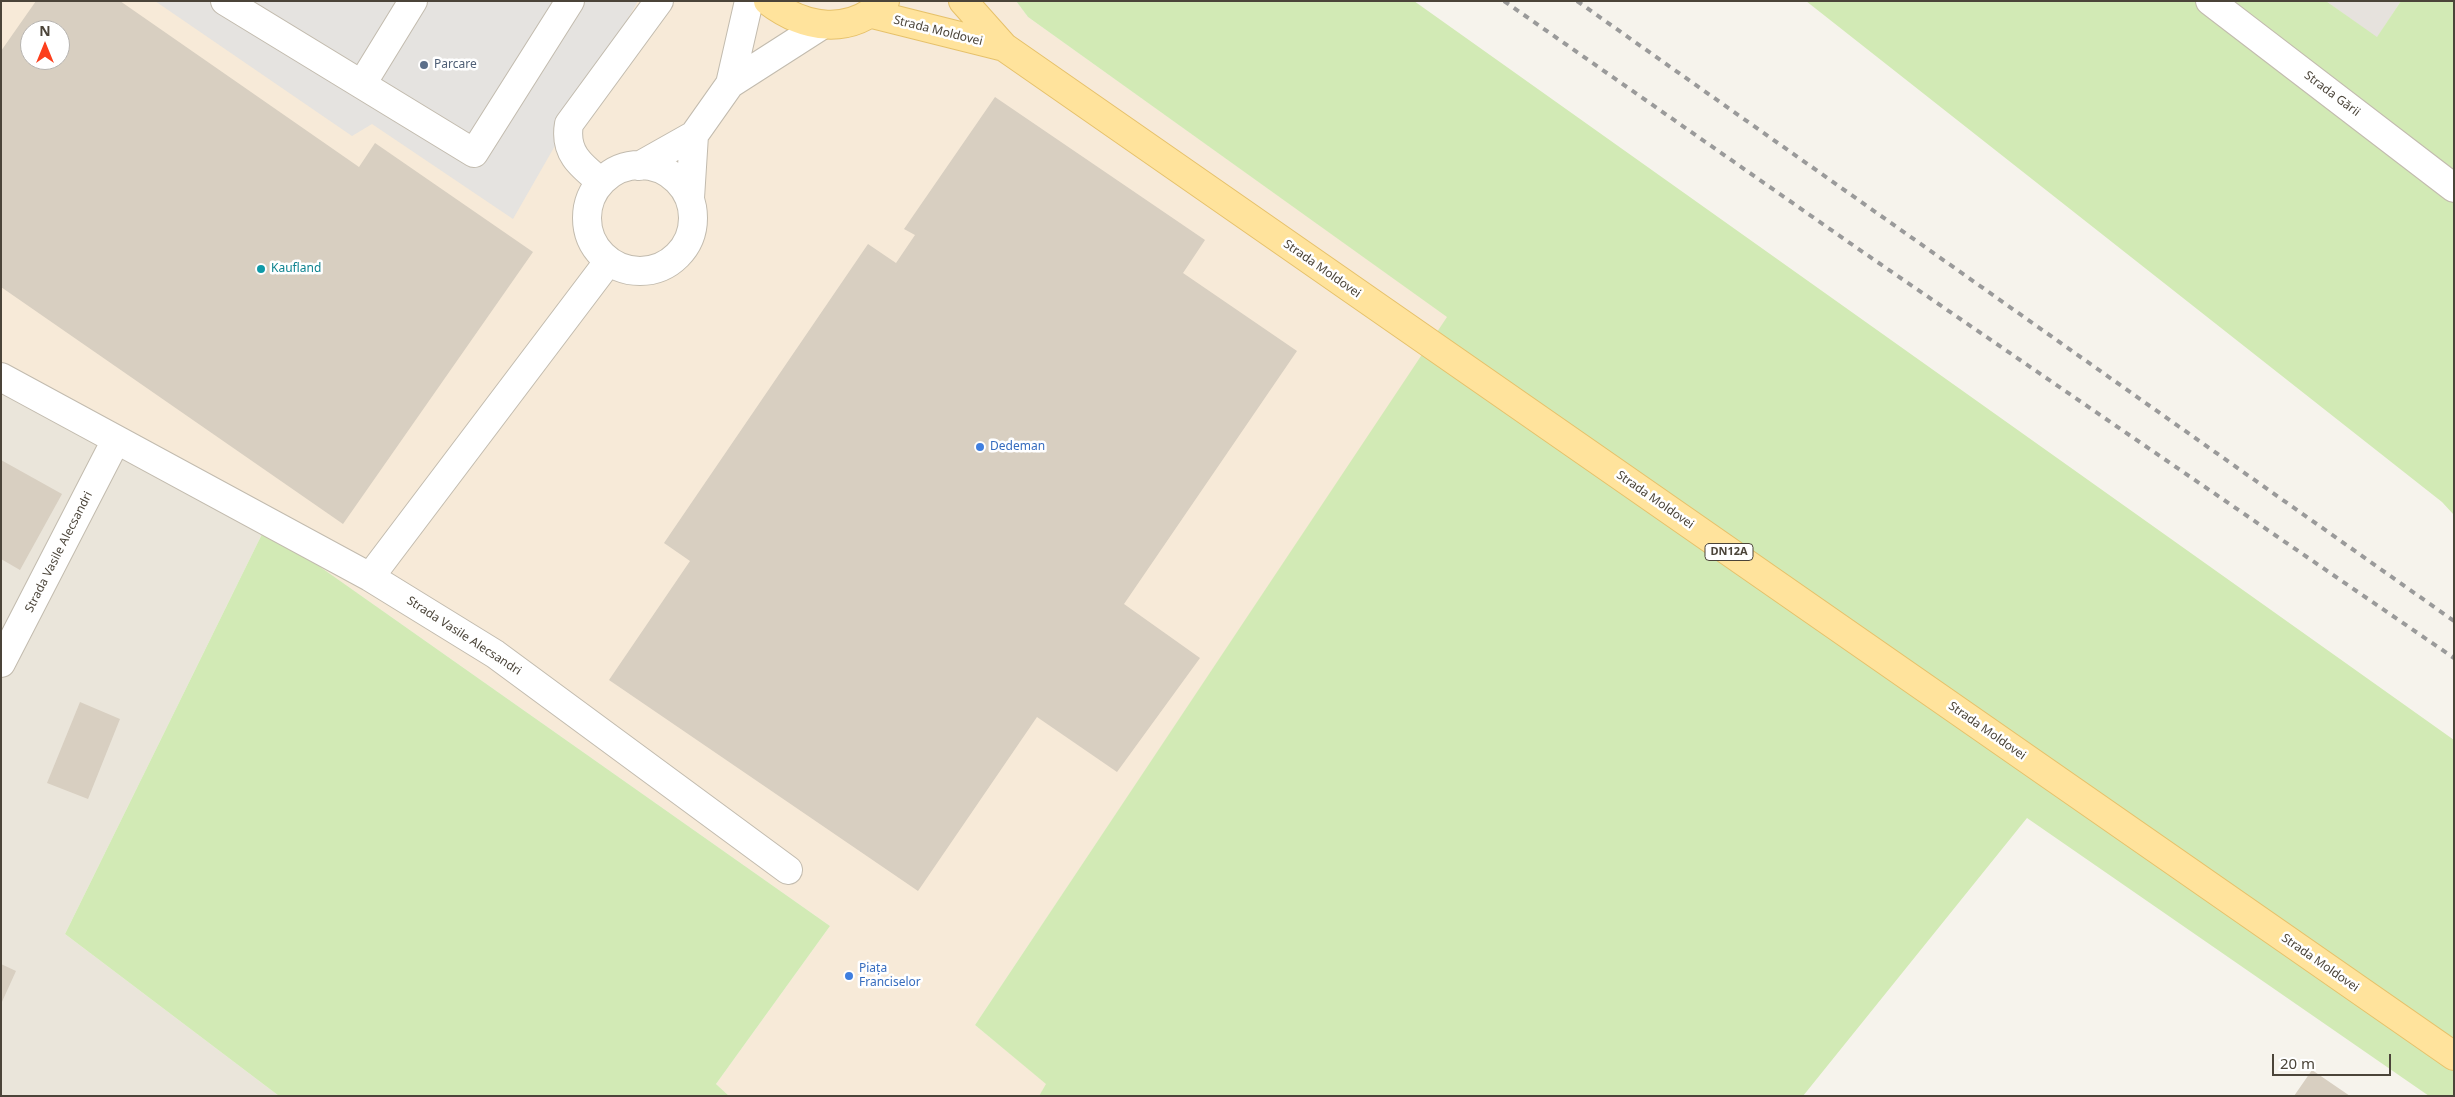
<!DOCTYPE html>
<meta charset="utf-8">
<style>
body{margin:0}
#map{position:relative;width:2455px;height:1097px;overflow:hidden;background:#f6f3ec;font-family:"Noto Sans",sans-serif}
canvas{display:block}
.frame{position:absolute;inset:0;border:2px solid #4b4439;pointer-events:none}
.north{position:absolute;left:20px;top:20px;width:50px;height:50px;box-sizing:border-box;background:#fff;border:1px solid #b7b4b0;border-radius:50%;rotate:0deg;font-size:14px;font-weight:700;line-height:20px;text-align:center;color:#4b4439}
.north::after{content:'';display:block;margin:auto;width:18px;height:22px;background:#fc3f1d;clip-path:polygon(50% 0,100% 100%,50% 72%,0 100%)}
.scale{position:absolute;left:2272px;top:1054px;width:119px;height:22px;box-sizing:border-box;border:2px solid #4b4439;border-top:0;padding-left:6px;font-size:15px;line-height:18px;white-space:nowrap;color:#4b4439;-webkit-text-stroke:4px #fff;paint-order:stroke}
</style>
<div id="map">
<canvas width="2455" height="1097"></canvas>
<div class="frame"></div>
<div class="north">N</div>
<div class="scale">20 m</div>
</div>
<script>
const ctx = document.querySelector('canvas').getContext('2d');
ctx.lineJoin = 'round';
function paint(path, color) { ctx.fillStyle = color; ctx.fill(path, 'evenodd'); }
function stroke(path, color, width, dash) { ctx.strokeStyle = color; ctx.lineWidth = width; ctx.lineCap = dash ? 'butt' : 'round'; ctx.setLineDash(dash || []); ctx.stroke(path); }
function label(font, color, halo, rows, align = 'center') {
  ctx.font = font + ' "Noto Sans",sans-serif'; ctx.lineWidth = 5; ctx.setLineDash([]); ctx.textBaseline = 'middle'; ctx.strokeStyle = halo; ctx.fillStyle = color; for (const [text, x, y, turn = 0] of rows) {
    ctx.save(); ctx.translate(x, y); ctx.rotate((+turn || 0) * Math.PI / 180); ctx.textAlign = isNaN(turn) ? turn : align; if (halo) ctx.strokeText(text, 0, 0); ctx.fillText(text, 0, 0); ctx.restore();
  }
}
const residential = new Path2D(`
 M1,381L265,528L65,934L279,1096H1Z`);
const commercial = new Path2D(`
 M1,1H1016L1028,17L1448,317L975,1025L1047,1084L1039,1096H729L716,1084L830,926L265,528L1,381ZM30,30H60V60H30Z`);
const industrial = new Path2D(`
 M2326,1H2401L2377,38Z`);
const green = new Path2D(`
 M1016,1H1414L2454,740V1096H2429L2027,818L1803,1096H1039L1046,1084L975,1025L1447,317L1028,17Z
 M1806,1H2326L2377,37L2401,1H2454V515L2442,502Z
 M265,528L830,926L716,1084L729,1096H279L65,934Z`);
const parking = new Path2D(`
 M155,1H638L513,219L372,124L352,136Z`);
const building = new Path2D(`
 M36,1H120L359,167L375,143L533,252L343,524L1,287V51ZM30,30H60V60H30Z
 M995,97L1205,240L1183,273L1297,351L1124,604L1200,658L1117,772L1037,717L918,891L609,680L690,561L664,543L868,244L896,263L915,235L904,229Z
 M1,460L62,494L20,570L1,559Z
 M80,702L120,719L88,799L47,783Z
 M1,964L16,971L1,1004Z
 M2312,1070L2350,1096H2294Z`);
const minor = new Path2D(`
 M225,1L474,153L570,1
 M2210,1L2454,188
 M362,84L413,1
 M730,84L822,25
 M587 218a53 53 0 1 1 106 0a53 53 0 1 1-106 0Z
 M639,166L694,135L730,84L749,1
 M600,181C580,165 564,152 569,124L659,1
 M690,198L694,135
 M1,377L370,577L495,654L788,870
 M370,577L608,262
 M1,663L116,440`);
const major = new Path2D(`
 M768,1C805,29 850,36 885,1
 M963,1L1004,47L2454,1056
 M872,14L1004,47`);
const rail = new Path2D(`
 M1504,1L1857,248L2454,658
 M1577,1L2454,621`);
const markers = [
 [424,65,5,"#5c6f8a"],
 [261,269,5,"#0f9aa8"],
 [980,447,5,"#3f7fe0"],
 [849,976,5,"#3f7fe0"]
];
const shields = [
 [1729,552,48]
];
const shieldNames = [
 ["DN12A",1729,552]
];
const streetNames = [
 ["Strada Moldovei",938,31,14],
 ["Strada Gării",2332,94,37],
 ["Strada Moldovei",1322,269,35],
 ["Strada Moldovei",1655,500,35],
 ["Strada Vasile Alecsandri",59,552,-63],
 ["Strada Vasile Alecsandri",464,636,33],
 ["Strada Moldovei",1987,731,35],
 ["Strada Moldovei",2320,963,35]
];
const serviceNames = [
 ["Parcare",434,65]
];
const cultureNames = [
 ["Kaufland",271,269]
];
const shopNames = [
 ["Dedeman",990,447],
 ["Piața",859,969],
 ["Franciselor",859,983]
];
paint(residential, '#eae5da');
paint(commercial, '#f7ead8');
paint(industrial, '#e6e2dd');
paint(green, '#d2eab5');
paint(parking, '#e5e3e0');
paint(building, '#d8cfc1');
stroke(minor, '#c2bbae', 30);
stroke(major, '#e6c16a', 30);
stroke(minor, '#fff', 28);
stroke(major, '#ffe39c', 28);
stroke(rail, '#9a9a9a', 4, [6, 6]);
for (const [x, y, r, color] of markers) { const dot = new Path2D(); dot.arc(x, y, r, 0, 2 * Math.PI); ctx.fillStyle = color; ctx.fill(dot); stroke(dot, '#fff', 2); }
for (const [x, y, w] of shields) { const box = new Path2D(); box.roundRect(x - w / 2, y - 8.5, w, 17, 4); ctx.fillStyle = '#fff'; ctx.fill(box); stroke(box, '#4b4439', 1); }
label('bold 11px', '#4b4439', null, shieldNames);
label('12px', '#4b4439', '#fff', streetNames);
label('12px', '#4e5e75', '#fff', serviceNames, 'left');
label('12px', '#0d838f', '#fff', cultureNames, 'left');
label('12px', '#366cbe', '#fff', shopNames, 'left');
</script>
